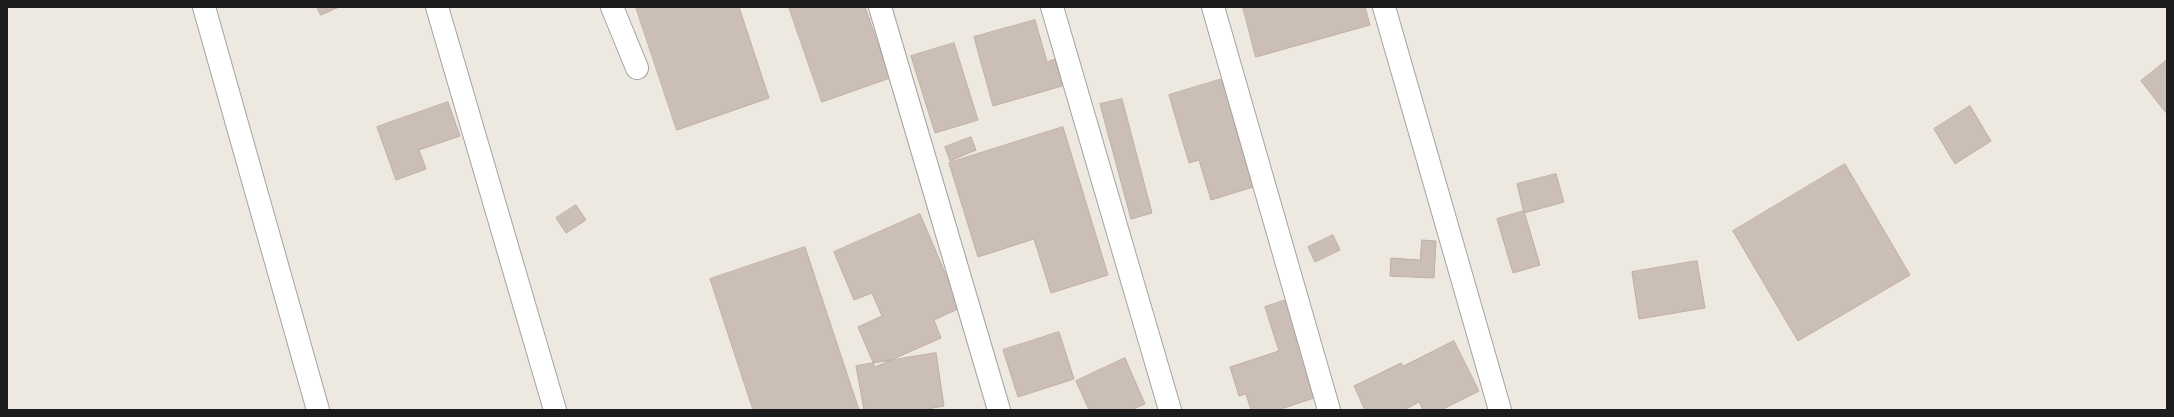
<!DOCTYPE html>
<style>
body{margin:0}
#map{position:relative;width:2174px;height:417px;overflow:hidden;background:#eee9e0;font-family:Poppins,sans-serif}
canvas{display:block}
.frame{position:absolute;inset:0;border:8px solid #1c1c1c;pointer-events:none}
</style>
<div id="map">
<canvas width="2174" height="417"></canvas>
<div class="frame"></div>
</div>
<script>
const ctx = document.querySelector('canvas').getContext('2d');
ctx.lineJoin = 'round';
function paint(path, color) { ctx.fillStyle = color; ctx.fill(path, 'evenodd'); }
function stroke(path, color, width, dash) { ctx.strokeStyle = color; ctx.lineWidth = width; ctx.lineCap = dash ? 'butt' : 'round'; ctx.setLineDash(dash || []); ctx.stroke(path); }
const building = new Path2D(`
 M317,7H339L321,15Z
 M636,7H739L769,98L677,130Z
 M789,7H865L890,78L822,102Z
 M1243,7H1365L1370,25L1256,57Z
 M1035,20L1047,62L1055,59L1062,86L993,106L974,37Z
 M954,43L978,120L935,133L911,56Z
 M2167,60V114L2141,81Z
 M1222,79L1253,187L1211,200L1199,160L1189,163L1169,95Z
 M1122,99L1152,213L1131,219L1100,104Z
 M448,102L460,136L419,150L426,169L396,180L377,127Z
 M1970,106L1991,141L1955,164L1934,129Z
 M1063,127L1108,275L1051,293L1034,239L978,257L949,163Z
 M971,137L976,150L950,161L945,147Z
 M1845,164L1910,275L1798,341L1733,231Z
 M1556,174L1564,202L1524,213L1517,184Z
 M576,205L586,220L566,233L556,218Z
 M1524,211L1540,265L1513,273L1497,219Z
 M920,214L960,308L934,320L941,338L875,367L858,327L882,316L872,293L854,300L834,252Z
 M1333,235L1340,250L1315,262L1308,247Z
 M1422,240L1436,241L1434,278L1390,276L1391,258L1420,260Z
 M805,247L859,410H753L710,279Z
 M1697,261L1705,308L1639,319L1632,272Z
 M1289,299L1320,396L1278,410H1251L1246,394L1239,396L1230,367L1279,351L1265,307Z
 M1059,332L1074,379L1018,397L1003,350Z
 M1454,341L1479,391L1441,410H1423L1419,402L1404,410H1365L1354,386L1401,363L1403,366Z
 M936,353L944,406L922,410H864L856,366Z
 M1125,358L1145,404L1131,410H1089L1076,381Z`);
const street = new Path2D(`
 M204,7L318,410
 M437,7L555,410
 M612,7L637,68
 M880,7L999,410
 M1052,7L1170,410
 M1213,7L1329,410
 M1384,7L1500,410`);
paint(building, '#cabeb6');
stroke(building, '#c1aea1', 1);
stroke(street, '#a3a3a3', 24);
stroke(street, '#fff', 22);
</script>
